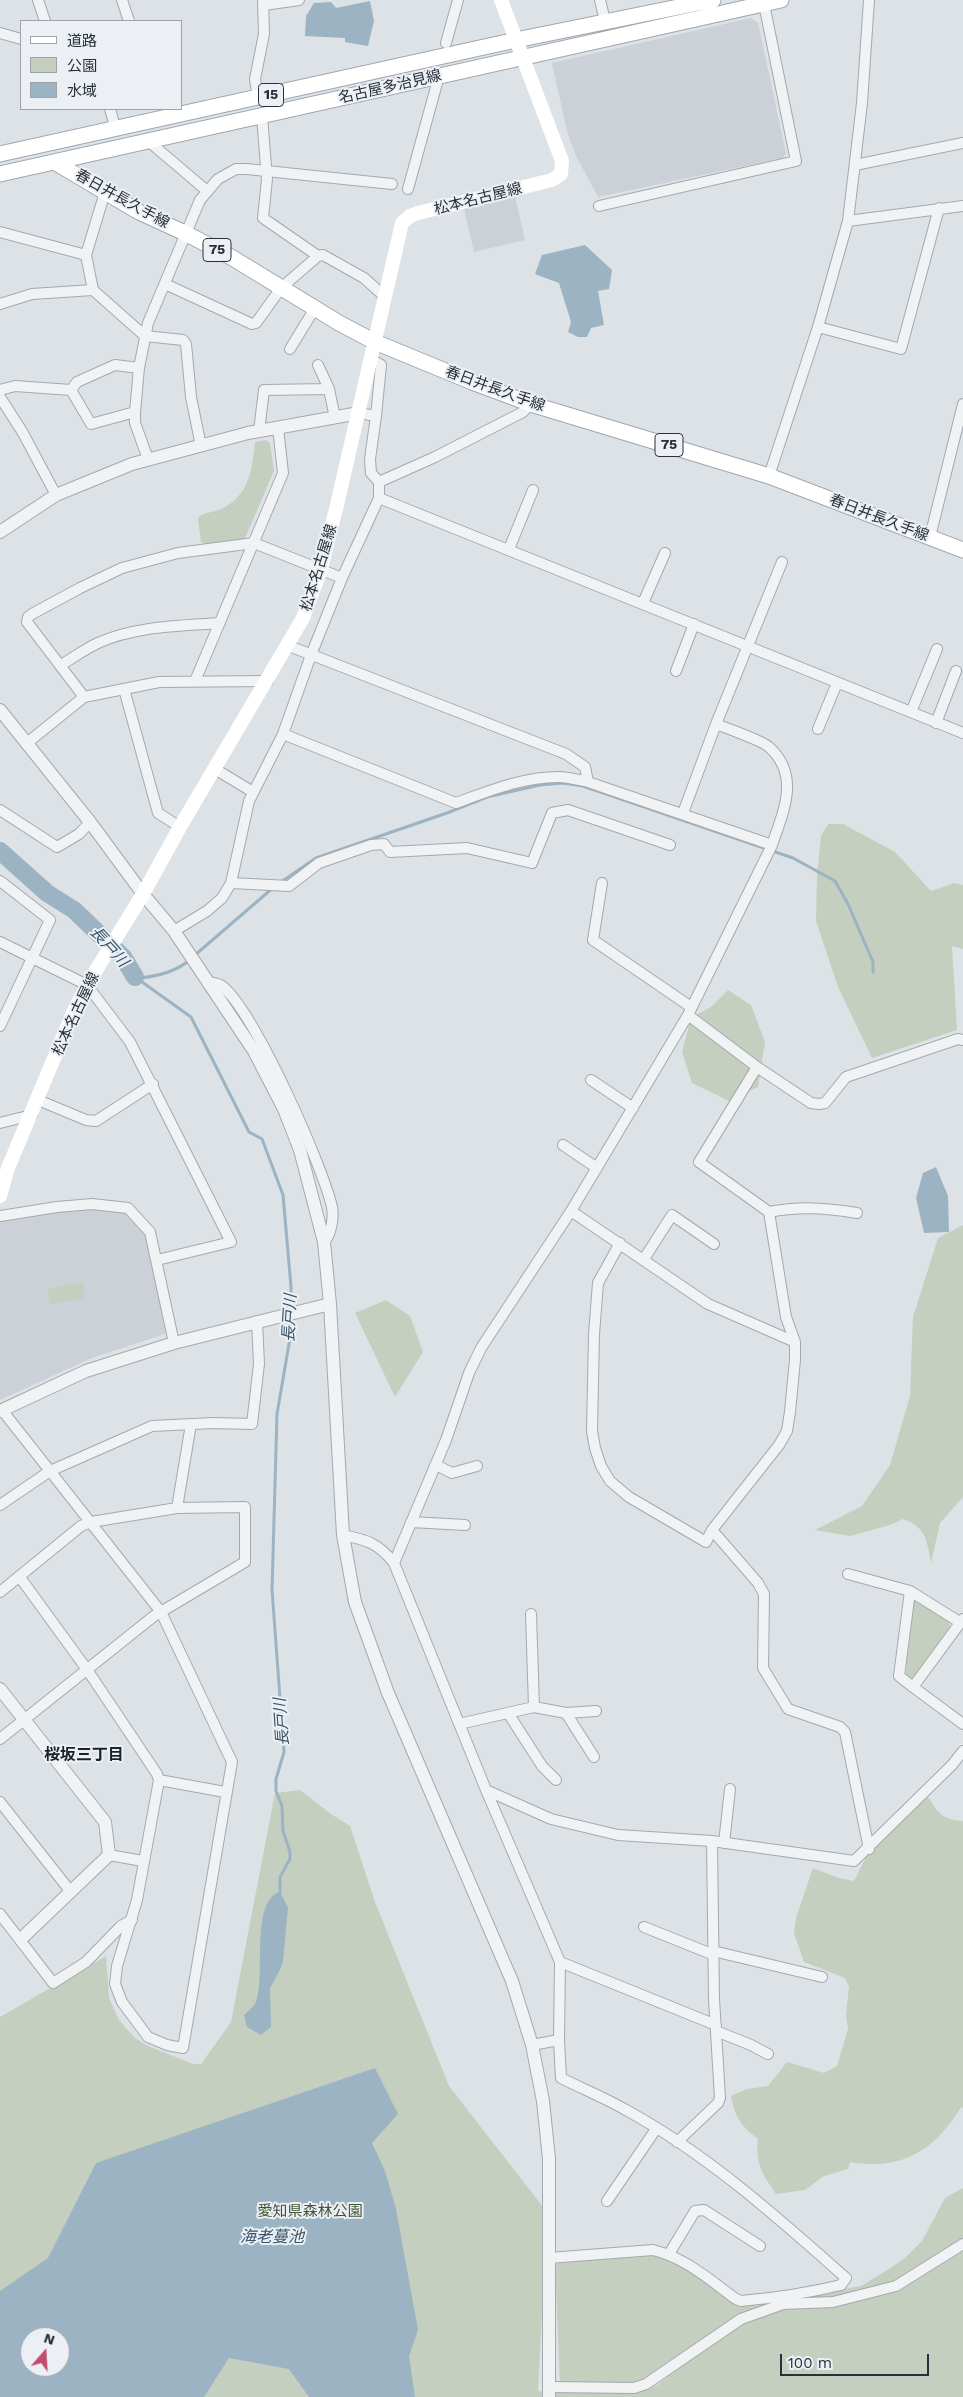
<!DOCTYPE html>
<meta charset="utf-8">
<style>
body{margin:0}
#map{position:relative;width:963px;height:2397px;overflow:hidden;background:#dde2e6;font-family:"Work Sans","Noto Sans JP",sans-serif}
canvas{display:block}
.legend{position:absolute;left:20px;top:20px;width:162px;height:90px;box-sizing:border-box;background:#ecf0f4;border:1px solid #9ea4aa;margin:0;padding:6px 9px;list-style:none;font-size:15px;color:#28313b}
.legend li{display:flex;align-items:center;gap:10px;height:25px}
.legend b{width:25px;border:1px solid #9ea4aa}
.north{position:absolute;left:20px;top:2327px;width:50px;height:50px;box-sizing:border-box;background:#ecf0f4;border:1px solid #9ea4aa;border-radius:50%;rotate:19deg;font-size:14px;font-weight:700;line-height:20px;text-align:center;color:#28313b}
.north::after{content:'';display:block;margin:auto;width:18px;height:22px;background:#c04d6b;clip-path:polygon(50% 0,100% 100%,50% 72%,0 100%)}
.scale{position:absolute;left:780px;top:2354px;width:149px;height:22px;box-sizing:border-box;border:2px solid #28313b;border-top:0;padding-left:6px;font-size:15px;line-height:18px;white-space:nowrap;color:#28313b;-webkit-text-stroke:4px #ecf0f4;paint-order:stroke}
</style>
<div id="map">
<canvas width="963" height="2397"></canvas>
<ul class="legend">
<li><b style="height:6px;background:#fff"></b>道路</li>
<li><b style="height:14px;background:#c5cfbf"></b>公園</li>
<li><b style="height:14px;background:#9bb3c3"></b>水域</li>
</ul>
<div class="north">N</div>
<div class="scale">100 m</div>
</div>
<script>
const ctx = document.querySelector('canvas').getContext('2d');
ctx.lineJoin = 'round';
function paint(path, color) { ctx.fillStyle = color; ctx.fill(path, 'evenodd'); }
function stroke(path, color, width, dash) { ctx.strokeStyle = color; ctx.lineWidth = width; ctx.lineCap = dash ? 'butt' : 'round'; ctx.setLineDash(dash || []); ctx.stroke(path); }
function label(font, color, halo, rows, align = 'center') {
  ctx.font = font + ' "Work Sans","Noto Sans JP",sans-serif'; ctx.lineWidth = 4; ctx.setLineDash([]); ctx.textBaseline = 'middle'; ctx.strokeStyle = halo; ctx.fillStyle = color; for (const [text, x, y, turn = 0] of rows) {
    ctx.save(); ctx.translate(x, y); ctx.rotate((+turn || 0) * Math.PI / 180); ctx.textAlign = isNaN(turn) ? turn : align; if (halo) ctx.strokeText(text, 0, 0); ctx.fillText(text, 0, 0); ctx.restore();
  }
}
const built = new Path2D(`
 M751,18L758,23L786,153L783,158L598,197L575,154L567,131L552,63Z
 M515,196L525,240L474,252L464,208Z
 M91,1210L126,1211L147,1232L168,1329L165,1334L92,1358L0,1400V1222L63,1211Z`);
const green = new Path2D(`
 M266,440L270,443L274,471L246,536L244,539L205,544L201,542L198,518C203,512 211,513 219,510C249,497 252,471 255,442Z
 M828,824H843L895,852L931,891L954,883L963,885V949L952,946L957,1030L872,1058L838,987L816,921L817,876L821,836Z
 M728,990L751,1005L765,1042L758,1087L729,1101L692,1083L682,1052L691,1018L711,1007Z
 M963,1225V1497L940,1523L931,1563C927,1541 926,1527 903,1519L890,1525L850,1536L815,1530L862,1506L890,1465L910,1396L913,1317L938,1238Z
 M83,1282L85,1298L50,1304L48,1288Z
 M386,1300L410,1316L423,1352L395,1397L355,1313Z
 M914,1597L949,1622L950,1628L914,1679L906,1676L911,1598Z
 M300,1790L331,1814L350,1826L375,1902L449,2086L547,2212L538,2391L555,2394L564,2391L588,2390L640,2392L657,2385L723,2335L746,2322L784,2306L831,2305L883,2295L918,2279L963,2249V2397H0V2017L106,1956L109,1998L119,2020L135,2038L148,2046L193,2064H201L231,2022L275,1793ZM30,2337H60V2367H30Z
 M929,1798C938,1814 944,1820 963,1821V2108L961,2107C935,2151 901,2171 850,2162L848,2169L824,2176L805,2190L776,2194C762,2173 755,2164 758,2139C741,2126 735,2117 731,2096L747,2089L768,2086L787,2062L824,2073L837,2066L848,2029L846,2015L849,1987L845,1978L804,1962L794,1933L796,1918L813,1868L839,1878L854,1881C866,1858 889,1808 913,1799C918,1797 925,1798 929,1798Z
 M963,2188V2238L891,2284L840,2297L806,2299L799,2297L861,2286L889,2269L905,2258L922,2241L945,2198Z
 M641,2253L673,2258L736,2302L768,2303L730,2320L641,2380L622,2384L560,2383L555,2266L562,2261Z`);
const water = new Path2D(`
 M370,1L374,21L368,46L345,42V38L305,36L306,16L314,3L331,2L336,8Z
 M585,245L612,270L609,289L598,291L604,325L591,328L587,337H578L568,332L571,322L559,283L535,274L542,255Z
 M936,1167L948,1196L949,1232L924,1233L916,1198L923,1173Z
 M280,1892L288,1907L283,1962L280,1970L270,1988L271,2027L261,2035L247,2027L244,2015C247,2012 252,2008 255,2004C267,1981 249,1900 280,1892Z
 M375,2068L398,2114L372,2143L385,2171L396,2209L418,2330L409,2356L415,2397H309L289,2369L229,2358L204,2397H0V2291L48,2258L96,2163ZM30,2337H60V2367H30Z`);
const stream = new Path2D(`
 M281,882L316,858L447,813L487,797L540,785L563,783L583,786L793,858L835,881L848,904L873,962V972
 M195,955L274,887
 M135,977L191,1017L249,1132L262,1139L283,1195L291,1287V1310
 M136,978C156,977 176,972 191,959
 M280,1892V1877L290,1859V1852L283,1831L282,1806L276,1791V1779L284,1752L272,1590L277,1414L290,1338L291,1318`);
const river = new Path2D(`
 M0,851L47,893L74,910L123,957L135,977`);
const minor = new Path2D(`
 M38,0L45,21
 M122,0L129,21
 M600,0L605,21
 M264,5L299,0
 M0,33L21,39
 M446,43L458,0
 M258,98L255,79L264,34L263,0
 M110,109L116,130
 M262,116L267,179L263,218L318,256L323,255L364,278L385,297
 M147,140L206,190
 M855,165L963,143
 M408,189L439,76
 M105,192L86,255L93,290L145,336L183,340L186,344L191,397L201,446
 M599,206L796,161L764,4
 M848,221L963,206
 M0,232L86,255
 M165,284L252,324L256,323L281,288L318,256
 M0,304L32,294L93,290
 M818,327L901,349L939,208
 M290,349L315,308
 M371,359L381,365L376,416
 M318,365L329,389
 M0,390L15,386L71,390L91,424L135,412
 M71,390L77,382L115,365L139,368
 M0,397L23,433L56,495
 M259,431L264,390L329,389L335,418
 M148,459L135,423V412L139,368L148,323L200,200L218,179L236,169H247L392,184
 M769,476L818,327L848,221L862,103L869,0
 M379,482L435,457L523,412L531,404
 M379,498L963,733
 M930,537L963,404
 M509,549L533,490
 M643,603L665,553
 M289,646L566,754L585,767L588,782
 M61,665C73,658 85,649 98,643C135,626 180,626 220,623
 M676,671L694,624
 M195,681L283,473L278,428
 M124,689L158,813L180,827
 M84,697L27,622L28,617L32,614L80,588L122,568L178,553L254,543L342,578
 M911,712L937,649
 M936,723L956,671
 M716,724C728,729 761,740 769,747C801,776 783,812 772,845
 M818,729L837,683
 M283,734L456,803C489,791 523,777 558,777C568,777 579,780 588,782L772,845L688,1015L571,1211L481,1348L469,1373L446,1440L394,1563
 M27,743L84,697L159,682L268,681
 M215,769L253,792
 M0,810L57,847L79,834L90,822
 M683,813L716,724L782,562
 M0,881L50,920L0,1026
 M231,883L289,886L319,863L371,845L384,844L390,852L467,848L532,863L552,813L568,810L670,845
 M602,883L593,940L691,1007
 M174,931L207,911L222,898L231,883L249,801L283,734L311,655L342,578L379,498V482L371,473L370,459L376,416L359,413
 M0,942L87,985L130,1042L231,1242L157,1260
 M207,982C212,983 219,983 222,986C254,1011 322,1164 332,1207C334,1218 331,1235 324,1242
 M688,1015L757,1067L811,1103L819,1104L825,1103L846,1077L958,1039L963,1040
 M591,1080L633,1108
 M38,1100L86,1120L96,1121L153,1084
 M0,1123L32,1115
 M563,1145L597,1168
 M571,1211L708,1304L795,1342
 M769,1212C800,1206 827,1208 857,1213
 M0,1216L57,1207L92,1204L128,1208L150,1232L174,1343
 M620,1243L598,1283L594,1334L592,1431L595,1448L601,1466L610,1481L629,1497L706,1542L712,1530L779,1445L787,1431L790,1412L795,1360V1342L786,1317L769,1212L699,1162L757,1067
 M644,1259L672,1215L714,1244
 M2,1410L161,1612L232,1762L183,2048L167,2045L148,2037L122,2002L115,1984L117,1966L137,1900L159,1780L157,1774L88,1671L19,1576
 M436,1465L452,1473L477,1466
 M0,1505L50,1471L152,1426L213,1423L252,1424L259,1364L257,1321
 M177,1508L191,1424
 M411,1522L465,1525
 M712,1530L758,1583L764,1594L763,1668L788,1709L840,1727L845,1732L869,1849
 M343,1535C367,1540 378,1543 394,1563L486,1790L560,1962L559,2040L532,2045
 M848,1574L910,1591L961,1623
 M910,1591L899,1676L913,1687
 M0,1592L81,1526L91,1522L177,1508L245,1507V1562L154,1616L0,1739
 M531,1614L534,1707
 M963,1619L913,1687L963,1724
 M508,1713L542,1766L556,1780
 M566,1713L594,1757
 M459,1724L534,1707L566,1713L596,1711
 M159,1780L225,1792
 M486,1790L551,1819L618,1835L712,1841L854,1861L952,1765L963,1751
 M0,1802L71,1892
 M724,1843L730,1789
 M109,1855L143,1861
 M0,1914L53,1983L86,1962L121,1926L132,1920
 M644,1927L714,1955
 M713,1951L822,1977
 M560,1962L716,2025
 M716,2031L751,2045L768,2054
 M677,2142L718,2103L720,2098L714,1999L712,1841
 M607,2201L656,2129
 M669,2254L695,2211L704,2210L760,2246
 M549,2258L653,2250C686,2258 710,2280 736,2299L741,2301C775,2298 808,2293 841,2285L846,2278C777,2217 707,2154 626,2110C605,2098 583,2089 561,2078L559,2040
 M549,2387L634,2388L646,2384L741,2319L783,2304L833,2302L896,2286L963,2244`);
const tertiary = new Path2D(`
 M0,532L56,495L132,464L248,433L359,413
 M0,710L90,822L143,894L174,931L254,1051L284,1109L300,1150L324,1242L330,1304L343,1535L355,1602L388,1693L512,1981L532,2045L543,2101L549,2159V2397
 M0,1411L86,1371L174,1343L330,1304
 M0,1689L105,1822L109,1855L21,1939`);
const secondary = new Path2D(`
 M0,1196L8,1168L73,1013L87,985L143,894L180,827L303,618L321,569L336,509L402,223L410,216L418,213L552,180L561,174L562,161L501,0`);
const primary = new Path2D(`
 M0,154L516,40L713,0
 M56,163L139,212L185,233L231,257L339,323L375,342L472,382L531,404L769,476L963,550
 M0,174L781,0`);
const shields = [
 [271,95,25],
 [217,250,28],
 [669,445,28]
];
const shieldNames = [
 ["15",271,95],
 ["75",217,250],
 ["75",669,445]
];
const streetNames = [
 ["名古屋多治見線",390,87,-13],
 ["春日井長久手線",122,199,29],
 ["松本名古屋線",478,199,-14],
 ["春日井長久手線",495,389,20],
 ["春日井長久手線",879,518,21],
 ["松本名古屋線",319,568,-73],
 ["松本名古屋線",76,1014,-65]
];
const parkNames = [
 ["愛知県森林公園",310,2212]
];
const waterNames = [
 ["長戸川",109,947,48],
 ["長戸川",290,1318,-87],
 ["長戸川",282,1722,-94],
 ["海老蔓池",272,2237]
];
const neighbourhoodNames = [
 ["桜坂三丁目",84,1755]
];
paint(built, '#ccd1d7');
paint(green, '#c5cfbf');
paint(water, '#9bb3c3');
stroke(stream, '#9bb3c3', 3);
stroke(river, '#9bb3c3', 18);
stroke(minor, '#a3a9af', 12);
stroke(tertiary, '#a3a9af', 14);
stroke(primary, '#9ea7b0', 17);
stroke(minor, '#f0f2f4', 10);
stroke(tertiary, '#f0f2f4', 12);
stroke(secondary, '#fff', 14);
stroke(primary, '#fff', 15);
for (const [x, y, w] of shields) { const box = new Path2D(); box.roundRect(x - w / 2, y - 11.5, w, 23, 4); ctx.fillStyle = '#ecf0f4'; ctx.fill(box); stroke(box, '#28313b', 1); }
label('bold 14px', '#28313b', null, shieldNames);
label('15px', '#28313b', '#ecf0f4', streetNames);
label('15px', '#405537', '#ecf0f4', parkNames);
label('italic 16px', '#37546a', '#ecf0f4', waterNames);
label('bold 16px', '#1b222b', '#ecf0f4', neighbourhoodNames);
</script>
